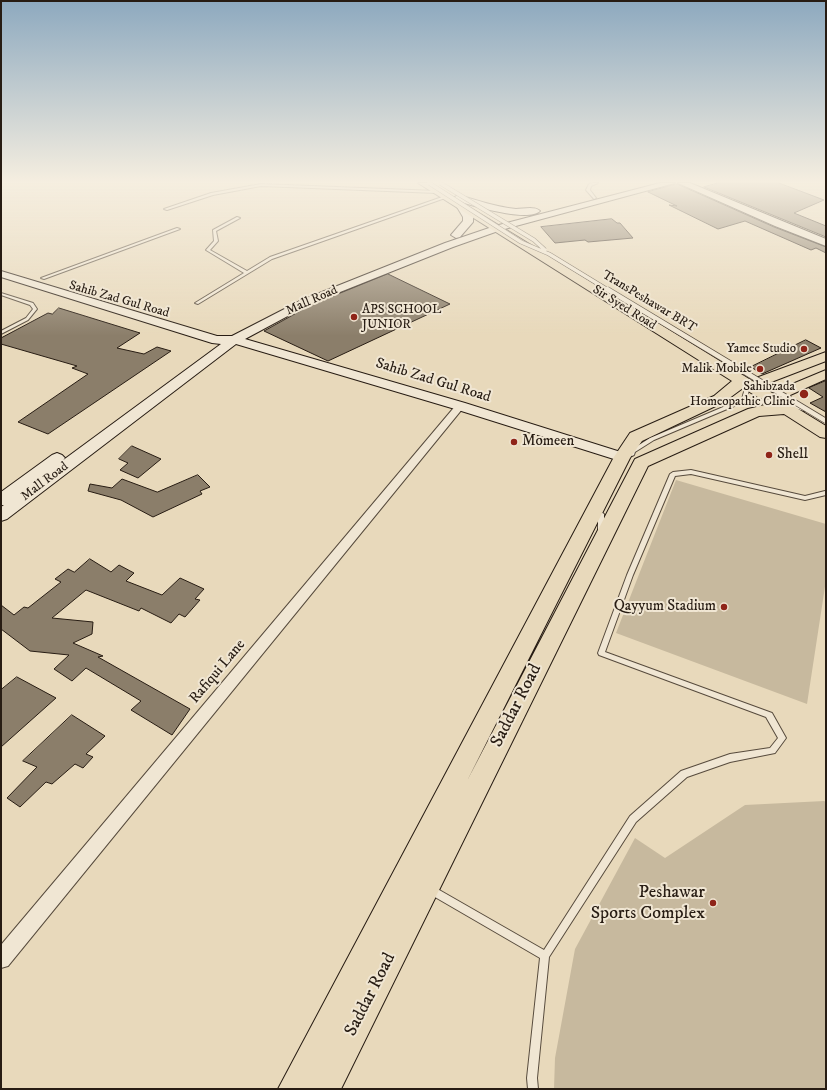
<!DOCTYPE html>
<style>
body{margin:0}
#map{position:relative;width:827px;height:1090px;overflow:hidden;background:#e8d9bb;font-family:"IM FELL DW Pica",serif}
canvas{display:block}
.frame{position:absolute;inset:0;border:2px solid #271c13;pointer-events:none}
</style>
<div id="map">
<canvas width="827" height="1090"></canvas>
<div class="frame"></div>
</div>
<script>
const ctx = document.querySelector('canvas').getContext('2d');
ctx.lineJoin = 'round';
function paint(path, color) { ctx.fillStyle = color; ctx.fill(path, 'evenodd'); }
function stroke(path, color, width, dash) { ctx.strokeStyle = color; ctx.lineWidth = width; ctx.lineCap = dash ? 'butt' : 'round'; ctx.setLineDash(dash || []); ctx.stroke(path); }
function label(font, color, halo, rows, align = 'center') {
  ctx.font = font + ' "IM FELL DW Pica",serif'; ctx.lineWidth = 4; ctx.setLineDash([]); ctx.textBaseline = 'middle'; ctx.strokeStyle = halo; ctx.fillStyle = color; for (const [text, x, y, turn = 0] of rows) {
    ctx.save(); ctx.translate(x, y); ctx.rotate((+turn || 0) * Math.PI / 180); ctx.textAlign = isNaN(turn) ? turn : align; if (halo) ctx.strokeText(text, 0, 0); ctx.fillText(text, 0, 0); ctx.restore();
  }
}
const green = new Path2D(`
 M676,480L826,524V580L807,704L616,633Z
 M824,801L826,802V1089H554L555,1058L575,949L635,838L665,858L745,805Z`);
const building = new Path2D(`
 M718,183H779L824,200L794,213L826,226V237L704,187Z
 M677,184L774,227L826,247V253L816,248L811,250L745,221L718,229L669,205L677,206L648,192Z
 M612,219L617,223H620L633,238L588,242L585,240L555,243L541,227Z
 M388,274L450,304L328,361L264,331L311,305Z
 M59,308L140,333L117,348L144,354L157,347L171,351L48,434L18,422L88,374L72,368L77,366L1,344V338L48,313L52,314Z
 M806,340L821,348L762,374L751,367Z
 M826,381V412L810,403L823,397L809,388Z
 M132,446L161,459L138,478L120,470L128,463L119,459Z
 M198,475L210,487L200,491L202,494L153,517L121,500L88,491L90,484L112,488L122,479L157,492Z
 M90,559L111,572L119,565L134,573L126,581L162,595L180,578L204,589L195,599L200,600L185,617L179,614L171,623L141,608L139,611L86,590L52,618L93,622L92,634L73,643L103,656L98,657L190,709L172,735L131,710L141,701L86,668L72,681L54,669L69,655L30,651L1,629V605L14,615L24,607L28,608L61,582L55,579L68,569L74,572Z
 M17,677L56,698L1,747V690Z
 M72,715L105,736L86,754L93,757L83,768L75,764L52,784L46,782L20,807L7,798L37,767L23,761Z`);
const lane = new Path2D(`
 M593,183H598L591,186L590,190L596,198L594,199L586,190L589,184Z
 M261,184L437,191L439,192L437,193L261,186L213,195L167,210L164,209L211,193Z
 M445,196L448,197L272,259L198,304L195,303L244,273L206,250L214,241L213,230L237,217L240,218L216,231L218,241L210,250L247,271L270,257Z
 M177,228L180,229L44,279L41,278Z
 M1,293L33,303L37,309L28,320L1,334V331L26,318L33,309L30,305L1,295Z
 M744,392H746L748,393L746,401L654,440L635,452L634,455L632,456L629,454L631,450L650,438L742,399Z
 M782,402H786L808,410V411H804L782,404Z
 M691,470L805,496L825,491H826V495L805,500L691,474L675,476L633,575L605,652L772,713L786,738L775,753L730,762L687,777L636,822L549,957L537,1078L538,1089H528L527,1078L540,958L428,893L427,890L428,887L431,886L434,887L544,950L630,816L681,771L730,754L770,748L778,738L766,717L599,655L598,653L627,575L670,474L673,472Z
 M601,512L604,514V532L601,534L598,532V514Z`);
const street = new Path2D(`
 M460,403L463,404L465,406L463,408L8,966L1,968V945L457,404Z`);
const secondary = new Path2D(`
 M660,183H675L501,230L453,247L310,304L245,339L465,403L627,454L630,457L627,460H617L455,409L236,344L7,519L1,521V507L4,505H1V492L52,455L57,453L62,455L65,458L62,461L221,344L212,343L1,277V271L217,336H232L302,300L445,243L495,226Z
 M678,183H690L826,239V246L775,226Z
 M458,195C477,200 496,207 516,209C523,209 535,206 540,211C528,223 470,205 455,200L453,198Z
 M462,204L465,205L473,217V222L460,237L456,238L451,235L463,221V217L457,207Z`);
const primary = new Path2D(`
 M418,183H430L754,382L756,378L826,352V361L766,384L759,385L826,426V438L820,437L784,414L759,416L648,466L341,1089H278L614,457L630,433L714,396L732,381ZM743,388L769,404L748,409L635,459L467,781L630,458L642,441L724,402Z
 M826,370V379L788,396H778L775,393L778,390Z`);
const laneBridgeFar1 = new Path2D(`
 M429,183L521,242L549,254L608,290
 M440,183L534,240L545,250`);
const laneBridge = new Path2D(`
 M607,289L826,421
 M746,393L747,381
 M744,400L784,403`);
const markers = [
 [354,317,4,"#8f2418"],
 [804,349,4,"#8f2418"],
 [760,369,4,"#8f2418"],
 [804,394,5,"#8f2418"],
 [514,442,4,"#8f2418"],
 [769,455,4,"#8f2418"],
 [724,607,4,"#8f2418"],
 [713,903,4,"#8f2418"]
];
const farStreetnames = [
 ["Sahib Zad Gul Road",119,300,16],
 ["Mall Road",312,301,-24],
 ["TransPeshawar BRT",649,302,31],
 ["Sir Syed Road",624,308,32],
 ["Mall Road",45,482,-37]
];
const farPoinames = [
 ["APS SCHOOL",362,310,"left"],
 ["JUNIOR",362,325,"left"],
 ["Yamee Studio",796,349],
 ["Malik Mobile",752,369],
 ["Sahibzada",795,387],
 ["Homeopathic Clinic",795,402]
];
const streetNames = [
 ["Sahib Zad Gul Road",433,381,17],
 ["Rafiqui Lane",218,672,-50]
];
const poiNames = [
 ["Momeen",522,442],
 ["Shell",777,455],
 ["Qayyum Stadium",716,607,"right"]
];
const nearStreetnames = [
 ["Saddar Road",517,706,-63],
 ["Saddar Road",371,995,-63]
];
const nearPoinames = [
 ["Peshawar",705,893],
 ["Sports Complex",705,914]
];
paint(green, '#c7b99e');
paint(building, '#8b7e6a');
stroke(building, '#271c13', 1);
stroke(lane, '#574b3d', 2);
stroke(street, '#574b3d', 2);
stroke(secondary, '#271c13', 2);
stroke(primary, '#271c13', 2);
paint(lane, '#f0e6d3');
paint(street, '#f0e6d3');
paint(secondary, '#f0e6d3');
paint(primary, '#e8d9bb');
stroke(laneBridgeFar1, '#574b3d', 4.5, []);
stroke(laneBridge, '#574b3d', 6, []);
stroke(laneBridgeFar1, '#f0e6d3', 3.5);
stroke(laneBridge, '#f0e6d3', 4.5);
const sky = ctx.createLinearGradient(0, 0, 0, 336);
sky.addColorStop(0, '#8da9bf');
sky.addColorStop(0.54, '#f5eee0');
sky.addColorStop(1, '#f5eee000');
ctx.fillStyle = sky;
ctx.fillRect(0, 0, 827, 336);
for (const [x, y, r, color] of markers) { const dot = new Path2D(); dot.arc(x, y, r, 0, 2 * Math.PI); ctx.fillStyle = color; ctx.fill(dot); stroke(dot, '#f0e6d3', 1.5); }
label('13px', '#271c13', '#f0e6d3', farStreetnames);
label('13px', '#271c13', '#f0e6d3', farPoinames, 'right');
label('15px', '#271c13', '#f0e6d3', streetNames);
label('15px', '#271c13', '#f0e6d3', poiNames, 'left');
label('18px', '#271c13', '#f0e6d3', nearStreetnames);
label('18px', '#271c13', '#f0e6d3', nearPoinames, 'right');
</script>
